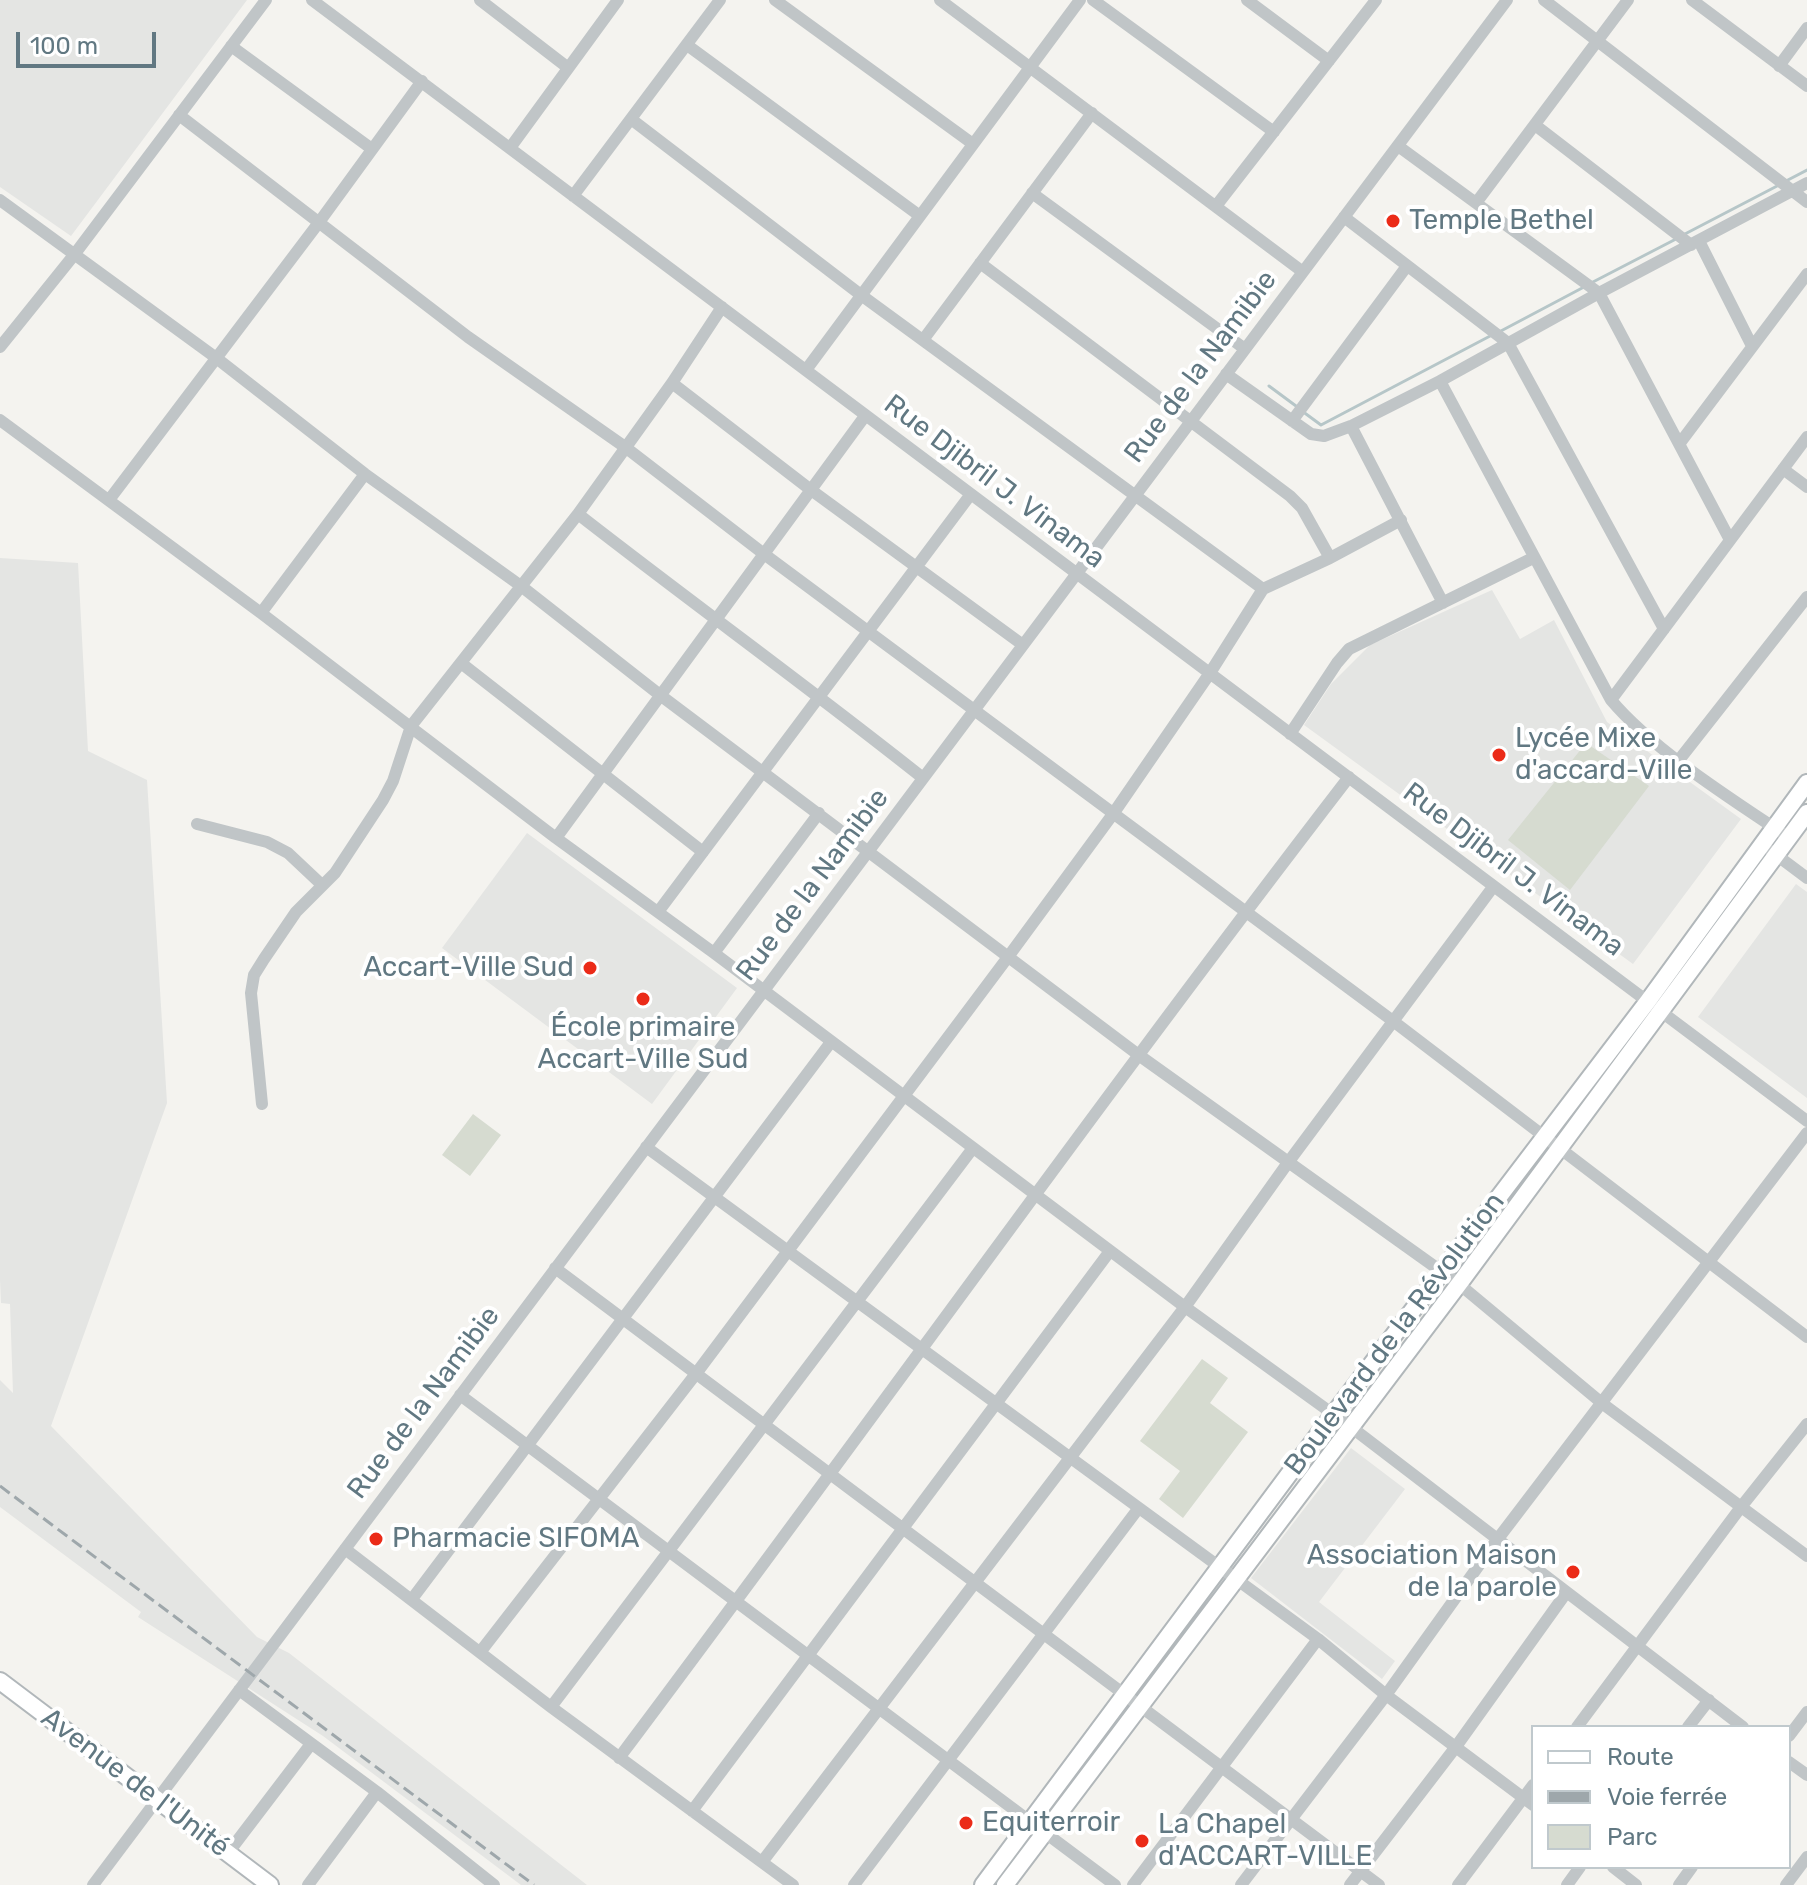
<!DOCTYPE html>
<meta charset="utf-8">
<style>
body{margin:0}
#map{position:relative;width:1807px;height:1885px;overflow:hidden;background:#f4f3ef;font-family:Rubik,sans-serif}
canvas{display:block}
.legend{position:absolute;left:1531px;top:1725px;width:260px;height:144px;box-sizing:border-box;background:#fff;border:2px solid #c0c9cd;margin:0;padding:10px 14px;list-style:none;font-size:24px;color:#617882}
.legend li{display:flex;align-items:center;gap:16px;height:40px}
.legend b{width:40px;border:2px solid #c0c9cd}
.scale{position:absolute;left:16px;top:32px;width:140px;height:36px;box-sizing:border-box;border:4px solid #617882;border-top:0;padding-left:10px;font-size:24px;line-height:28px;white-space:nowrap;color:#617882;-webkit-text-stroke:6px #fff;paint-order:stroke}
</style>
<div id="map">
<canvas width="1807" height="1885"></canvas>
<ul class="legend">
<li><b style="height:10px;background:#fff"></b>Route</li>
<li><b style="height:10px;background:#9ea7ab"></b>Voie ferrée</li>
<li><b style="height:22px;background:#d6dbd0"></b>Parc</li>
</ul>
<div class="scale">100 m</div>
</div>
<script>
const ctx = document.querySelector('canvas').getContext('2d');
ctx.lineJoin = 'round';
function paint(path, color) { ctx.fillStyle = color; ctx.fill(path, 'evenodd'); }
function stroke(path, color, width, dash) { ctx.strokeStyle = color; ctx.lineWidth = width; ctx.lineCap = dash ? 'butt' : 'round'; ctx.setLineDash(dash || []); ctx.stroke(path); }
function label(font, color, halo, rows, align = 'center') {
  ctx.font = font + ' Rubik,sans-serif'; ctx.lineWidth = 8; ctx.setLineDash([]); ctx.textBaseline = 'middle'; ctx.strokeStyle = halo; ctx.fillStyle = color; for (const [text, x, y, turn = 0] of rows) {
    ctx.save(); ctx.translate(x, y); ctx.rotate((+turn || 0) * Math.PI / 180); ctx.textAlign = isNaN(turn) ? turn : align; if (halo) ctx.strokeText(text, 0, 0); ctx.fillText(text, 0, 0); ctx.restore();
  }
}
const built = new Path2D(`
 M0,0H247L71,236L0,187Z
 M0,558L78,563L88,751L147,780L167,1103L51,1426L257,1637L289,1653L587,1885H521L323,1736L138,1617L141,1612L0,1507V1380L13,1393L10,1304L1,1303L0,1280Z
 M1492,590L1520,639L1554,620L1607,722L1741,819L1633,964L1304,725L1331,684L1370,645Z
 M527,833L737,988L652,1104L442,948Z
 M1796,884L1807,892V1098L1698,1017Z
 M1351,1448L1405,1489L1319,1602L1395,1661L1382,1679L1251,1578Z`);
const green = new Path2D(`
 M1586,743L1649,786L1570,890L1508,840Z
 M473,1114L501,1135L470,1176L442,1155Z
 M1202,1359L1228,1378L1210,1403L1248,1432L1183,1518L1159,1499L1180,1471L1140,1441Z`);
const stream = new Path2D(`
 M1786,181L1807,170
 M1683,235L1779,185
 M1591,283L1676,239
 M1499,332L1584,287
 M1269,386L1296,406
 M1302,411L1321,425L1492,335`);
const minor = new Path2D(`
 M312,0L1807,1121
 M480,0L567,67
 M775,0L973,144
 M940,0L1303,272
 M1093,0L1274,132
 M1247,0L1329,61
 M1544,0L1807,202
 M1692,0L1807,86
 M687,45L920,216
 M231,46L372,149
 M1779,66L1807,28
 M179,115L468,337L625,447L764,554L1393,1021L1807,1337
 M631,119L861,295L1263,589
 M1535,125L1691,245
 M1398,146L1599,293L1730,540
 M510,148L618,0
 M1032,193L1245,349
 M573,196L720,0
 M0,200L215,357L365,474L521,586L660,695L1140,1056L1459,1284L1603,1404L1807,1556
 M1476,203L1628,0
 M1216,206L1376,0
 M1344,217L1508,343L1664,629
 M1699,241L1752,346
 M980,263L1290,496L1302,508L1330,558
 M923,340L1092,113
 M0,347L74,255L266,0
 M806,370L1080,0
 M1226,374L1311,434L1324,436L1351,426L1440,381L1599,293L1807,183
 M1440,381L1611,700C1653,750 1733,800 1788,837
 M672,383L811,490L1023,645
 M0,420L261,613L556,838L714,953L1185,1307L1351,1427L1743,1727
 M1292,421L1407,266
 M1351,426L1443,603
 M1680,443L1807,274
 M1783,469L1807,487
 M109,500L320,221L422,81
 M578,514C692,603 810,688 923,778
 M261,613L365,474
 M461,663L703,852
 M1611,700L1807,437
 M1290,734L1337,663L1349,649L1533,558
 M1679,760L1807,597
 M197,824L267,842L288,853L322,885
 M556,838L865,416
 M1771,851L1807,878
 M658,912L971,494
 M714,953L819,813
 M262,1104L251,993L254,975L264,959L296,912L335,873L383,800L393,781L411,726L578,514L672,383L722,307
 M646,1147L1318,1639L1386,1695L1533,1805
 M555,1268L1379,1885
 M460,1395L1115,1885
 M345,1549L551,1707L793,1885
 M412,1599L831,1042
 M481,1651L695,1375L1008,957L1113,814L1210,673L1263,589L1330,558L1401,520
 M239,1690L377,1792L494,1885
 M551,1707L973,1148
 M1577,1727L1741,1507L1807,1424
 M1688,1727L1709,1700
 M1789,1736L1807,1712
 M619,1758C864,1432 1100,1100 1349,777
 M1789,1762L1807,1775
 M692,1811L1110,1251
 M228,1853L311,1744
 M762,1862L1185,1307L1287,1164L1493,887
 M1613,1867L1636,1885
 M93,1885L1507,0
 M308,1885L377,1792
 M854,1885L1138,1509
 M1133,1885L1318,1639
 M1241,1885L1386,1695L1497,1540L1807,1133
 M1350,1885L1455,1748L1566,1593
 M1458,1885L1533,1785
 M1567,1885L1580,1867
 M1679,1885L1692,1867
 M1786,1885L1807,1857`);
const major = new Path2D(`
 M0,1681L270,1885
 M983,1885L1333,1415L1648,1001L1807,783
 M1005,1885L1462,1280L1807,813`);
const rail = new Path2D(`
 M0,1486L534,1885`);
const markers = [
 [1393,221,8,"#eb2b18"],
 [1499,755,8,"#eb2b18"],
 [590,968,8,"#eb2b18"],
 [643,999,8,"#eb2b18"],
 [376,1539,8,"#eb2b18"],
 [1573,1572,8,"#eb2b18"],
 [966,1823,8,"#eb2b18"],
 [1142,1841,8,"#eb2b18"]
];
const poiNames = [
 ["Temple Bethel",1409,221],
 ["Lycée Mixe",1515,739],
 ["d'accard-Ville",1515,771],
 ["Accart-Ville Sud",574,968,"right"],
 ["École primaire",643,1028,"center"],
 ["Accart-Ville Sud",643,1060,"center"],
 ["Pharmacie SIFOMA",392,1539],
 ["Association Maison",1557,1556,"right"],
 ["de la parole",1557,1588,"right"],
 ["Equiterroir",982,1823],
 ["La Chapel",1158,1825],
 ["d'ACCART-VILLE",1158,1857]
];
const streetNames = [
 ["Rue de la Namibie",1201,367,-53],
 ["Rue Djibril J. Vinama",994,482,37],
 ["Rue Djibril J. Vinama",1513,870,37],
 ["Rue de la Namibie",813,885,-53],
 ["Boulevard de la Révolution",1395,1334,-53],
 ["Rue de la Namibie",424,1403,-53],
 ["Avenue de l'Unité",135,1783,37]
];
paint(built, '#e4e5e3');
paint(green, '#d6dbd0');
stroke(stream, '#b6c6c8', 3);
stroke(major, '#b1b7ba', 20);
stroke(minor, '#c0c5c7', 12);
stroke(major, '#fff', 16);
stroke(rail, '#9ea7ab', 3, [12, 6]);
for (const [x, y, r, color] of markers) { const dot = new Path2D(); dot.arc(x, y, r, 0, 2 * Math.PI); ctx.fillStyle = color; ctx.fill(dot); stroke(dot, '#fff', 3); }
label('28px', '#617882', '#fff', poiNames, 'left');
label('28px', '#617882', '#fff', streetNames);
</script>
